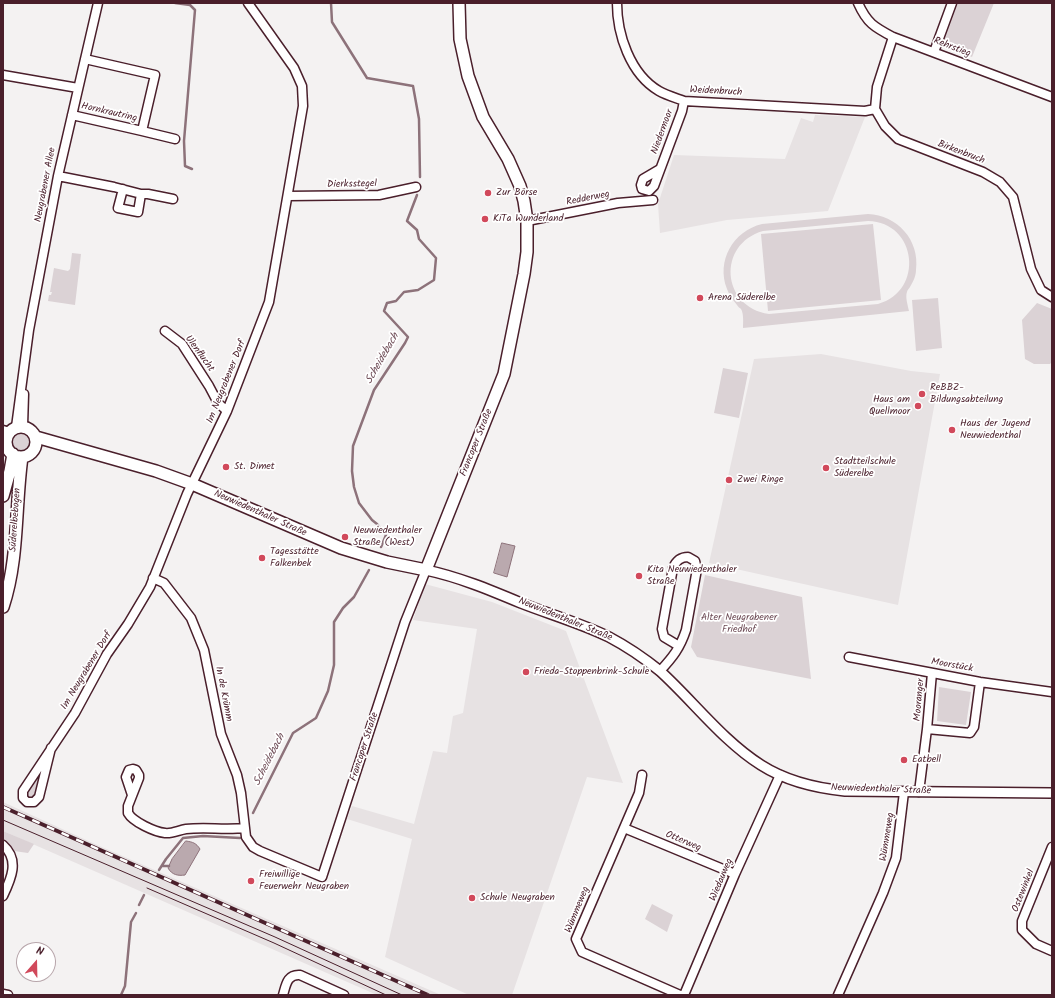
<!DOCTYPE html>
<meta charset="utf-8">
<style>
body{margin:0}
#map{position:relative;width:1055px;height:998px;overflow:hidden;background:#f4f2f2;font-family:Kalam,sans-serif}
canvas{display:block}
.frame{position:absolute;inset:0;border:4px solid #4a1f2b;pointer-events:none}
.north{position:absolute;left:16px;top:942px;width:40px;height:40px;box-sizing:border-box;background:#fff;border:1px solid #b7a5aa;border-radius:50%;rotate:20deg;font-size:11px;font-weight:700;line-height:16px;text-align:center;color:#4a1f2b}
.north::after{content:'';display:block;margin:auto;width:14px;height:18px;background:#d1495b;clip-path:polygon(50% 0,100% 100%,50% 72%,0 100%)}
</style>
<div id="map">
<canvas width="1055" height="998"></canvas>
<div class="frame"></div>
<div class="north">N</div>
</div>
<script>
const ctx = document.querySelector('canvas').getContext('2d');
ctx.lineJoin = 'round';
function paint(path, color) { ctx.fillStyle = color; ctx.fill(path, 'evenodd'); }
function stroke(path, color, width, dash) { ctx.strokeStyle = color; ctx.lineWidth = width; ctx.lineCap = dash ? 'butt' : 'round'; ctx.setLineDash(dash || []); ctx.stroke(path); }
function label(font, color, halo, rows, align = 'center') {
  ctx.font = font + ' Kalam,sans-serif'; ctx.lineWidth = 3.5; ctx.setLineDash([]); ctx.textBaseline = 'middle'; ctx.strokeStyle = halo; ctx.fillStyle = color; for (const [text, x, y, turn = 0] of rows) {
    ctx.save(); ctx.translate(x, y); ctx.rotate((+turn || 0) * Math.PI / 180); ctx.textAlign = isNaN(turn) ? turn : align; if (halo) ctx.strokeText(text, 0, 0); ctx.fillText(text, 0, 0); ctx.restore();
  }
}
const built = new Path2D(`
 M815,115L865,117L828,211L727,220L660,233L658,204L674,155L785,159L801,118L813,122Z
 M821,354L911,371L940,374L898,605L709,563L754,359Z
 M425,584L492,602L566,631L623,783L587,777L512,995H469L385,957L412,839L347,819L352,806L414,824L433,751L447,753L453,716L463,713L477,629L413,620Z
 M3,802L95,844L441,995H377L3,831Z`);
const green = new Path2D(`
 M958,3H994L972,57L943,44Z
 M868,214C897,215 920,240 916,270C916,276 913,282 910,287C909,289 907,290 907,292C905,297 908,306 909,311L743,328C743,323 744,314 741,309C740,308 738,307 737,305C733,300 729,295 727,289C716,261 733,231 762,224ZM868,221C917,222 925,291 878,304L769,314C721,307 717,244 763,231Z
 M873,224L881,300L768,311L761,234Z
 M72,253L81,254L75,305L48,301L49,295H51L52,292H50L54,268L68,271L70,269Z
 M938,298L942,348L916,351L912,300Z
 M1037,303L1052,309V362L1050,364H1034L1025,359L1022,320Z
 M723,368L748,373L739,418L714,413Z
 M12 442a9 9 0 1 1 18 0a9 9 0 1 1-18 0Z
 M705,575L802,597L811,679L697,657L691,647Z
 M939,687L971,692L966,725L937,721Z
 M42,769L36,798L29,799L27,796V790Z
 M3,831L34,844L28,853L14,851L3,841Z
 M652,904L673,915L667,932L645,919Z`);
const water = new Path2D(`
 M502,543L515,546L507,577L494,573Z
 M186,841C193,842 196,843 200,849L185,875C178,876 172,875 168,868L172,859Z`);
const stream = new Path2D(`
 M175,3L190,5L195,10L184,141L185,166L192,169
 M331,3L332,22L367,78L413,86L419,119L420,177
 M381,547L386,535L377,524L372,520L359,503L354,487L352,471L353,446L374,390L405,343L408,337L384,311L387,303L396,301L404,292L418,290L434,280L436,258L419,239L417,230L407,221L417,195
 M253,813L293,733L316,718L328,691L334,665V622L343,608L354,597L369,570
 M162,866H169
 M159,870L166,859L183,838L203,836L240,838
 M139,905L144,895
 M121,995L125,986L131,922L136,913`);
const minor = new Path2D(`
 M617,3C617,34 630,74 659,91C666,95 676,98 684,101L865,111L875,109
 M858,3C867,23 874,27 893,37L1052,97
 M893,37L877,87L875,109L885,126L898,139L983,172L1000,182L1013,197L1031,269L1041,290L1052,297
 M934,52L952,3
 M3,75L78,88
 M72,115L142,131L155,75L85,59
 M142,131L175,139
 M660,169L643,179L641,185L642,189L649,191L654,186L682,111L684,101
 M58,176L114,187L141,194L138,212L118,208L123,189
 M141,194H148L173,199
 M288,196L379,195L416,187
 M527,221L618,203L653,200
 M165,331L182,344L209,386L218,403L227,411
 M23,426L24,394
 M16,427L29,330L58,176L98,3
 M3,430L10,432
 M3,438L6,439
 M153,578L164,583L191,618L204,650L221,734L237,775L241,793L246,837L253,847L260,851L322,877L405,622L426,570
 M849,657L980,682L1052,692
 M660,671C673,657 680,648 686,630L697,569L695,561L688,557C680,557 676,561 673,568L662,629L664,637L679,646
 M927,729L970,733L974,727L980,682
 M51,748L39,797L34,802H27L23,798V791L75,713L107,654L128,624L150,587L187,494L227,411L269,302L303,106L302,86L294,68L248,3
 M642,775L639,793L576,939L582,952L680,995
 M919,792L927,729L932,673
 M132,795L126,777L129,770L133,769L136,770L139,775V778L128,806V813C133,822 155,832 165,833C172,834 179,830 186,829C205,827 225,830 245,828
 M624,828L735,874
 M3,845C20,860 11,879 3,896
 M1052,847L1022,921V930L1036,944L1052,951
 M3,994L8,995
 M283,995C286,985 287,974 300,975L344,995
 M684,995L735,874L780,775
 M838,995L883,893L896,858L904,792`);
const tertiary = new Path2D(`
 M426,570C459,577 490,590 521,603C549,614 583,624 609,637C628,647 644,658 660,671C693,701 723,741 761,765C786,781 815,788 845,791L1052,793`);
const secondary = new Path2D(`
 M6 442a15 15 0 1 1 30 0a15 15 0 1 1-30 0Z
 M36,437L156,471L192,484L341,548L387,562L426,570L504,374L524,274L527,252V221L524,201L520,186L508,159L483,117L468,76L460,39L459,3
 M3,496L10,471L13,454
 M3,607C19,559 15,507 22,457`);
const tram = new Path2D(`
 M3,820L275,937L402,995
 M147,888L274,943L386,995`);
const rail = new Path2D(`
 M3,807L428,995`);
const markers = [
 [488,193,4,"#d1495b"],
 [485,219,4,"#d1495b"],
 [700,298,4,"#d1495b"],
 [922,394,4,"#d1495b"],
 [918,406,4,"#d1495b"],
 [952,430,4,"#d1495b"],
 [226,467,4,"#d1495b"],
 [826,468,4,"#d1495b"],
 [729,480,4,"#d1495b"],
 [345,537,4,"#d1495b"],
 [262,558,4,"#d1495b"],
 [639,576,4,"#d1495b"],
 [526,672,4,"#d1495b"],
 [904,760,4,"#d1495b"],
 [251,881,4,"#d1495b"],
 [472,898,4,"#d1495b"]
];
const streetNames = [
 ["Rehrstieg",952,48,21],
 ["Weidenbruch",716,92,3],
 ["Hornkrautring",109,113,13],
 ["Niedermoor",663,132,-70],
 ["Birkenbruch",961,153,21],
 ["Neugrabener Allee",46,185,-79],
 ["Dierksstegel",352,185,-1],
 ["Redderweg",588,199,-11],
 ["Ulenflucht",199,354,54],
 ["Im Neugrabener Dorf",227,382,-68],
 ["Francoper Straße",477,443,-68],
 ["Neuwiedenthaler Straße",260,514,24],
 ["Süderelbebogen",16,520,-86],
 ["Neuwiedenthaler Straße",565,620,22],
 ["Moorstück",952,666,10],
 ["Im Neugrabener Dorf",87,671,-59],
 ["In de Krümm",223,694,79],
 ["Mooranger",920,700,-85],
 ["Francoper Straße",365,747,-72],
 ["Neuwiedenthaler Straße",881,790,2],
 ["Wümmeweg",888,837,-81],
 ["Otterweg",683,842,23],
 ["Wiedauweg",722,880,-67],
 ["Ostewinkel",1024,891,-68],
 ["Wümmeweg",578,910,-68]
];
const poiNames = [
 ["Zur Börse",496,193],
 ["KiTa Wunderland",493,219],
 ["Arena Süderelbe",708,298],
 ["ReBBZ-",930,388],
 ["Bildungsabteilung",930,400],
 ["Haus am",910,400,"right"],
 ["Quellmoor",910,412,"right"],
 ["Haus der Jugend",960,424],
 ["Neuwiedenthal",960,436],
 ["Stadtteilschule",834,462],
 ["Süderelbe",834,474],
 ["St. Dimet",234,467],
 ["Zwei Ringe",737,480],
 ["Neuwiedenthaler",353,531],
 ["Straße (West)",353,543],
 ["Tagesstätte",270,552],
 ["Falkenbek",270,564],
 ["Kita Neuwiedenthaler",647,570],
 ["Straße",647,582],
 ["Frieda-Stoppenbrink-Schule",534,672],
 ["Eatbell",912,760],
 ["Freiwillige",259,875],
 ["Feuerwehr Neugraben",259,887],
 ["Schule Neugraben",480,898]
];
const parkNames = [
 ["Alter Neugrabener",739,618],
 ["Friedhof",739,630]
];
const waterNames = [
 ["Scheidebach",383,359,-60],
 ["Scheidebach",270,760,-63]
];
paint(built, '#e7e2e3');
paint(green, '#dbd2d5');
paint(water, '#baa9ae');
stroke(water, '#8d727a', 1);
stroke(stream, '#8d727a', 2.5);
stroke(minor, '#4a1f2b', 11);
stroke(tertiary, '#4a1f2b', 12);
stroke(secondary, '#4a1f2b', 14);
stroke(minor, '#fff', 8);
stroke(tertiary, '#fff', 9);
stroke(secondary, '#fff', 11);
stroke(tram, '#4a1f2b', 1);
stroke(rail, '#4a1f2b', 4);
stroke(rail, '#fff', 2.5, [8]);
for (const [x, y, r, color] of markers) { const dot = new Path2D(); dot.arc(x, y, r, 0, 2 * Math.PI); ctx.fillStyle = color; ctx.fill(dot); stroke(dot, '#fff', 1.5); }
label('10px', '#4a1f2b', '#fff', streetNames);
label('10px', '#4a1f2b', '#fff', poiNames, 'left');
label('10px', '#6e4c56', '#fff', parkNames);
label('italic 11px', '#714f59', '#fff', waterNames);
</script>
